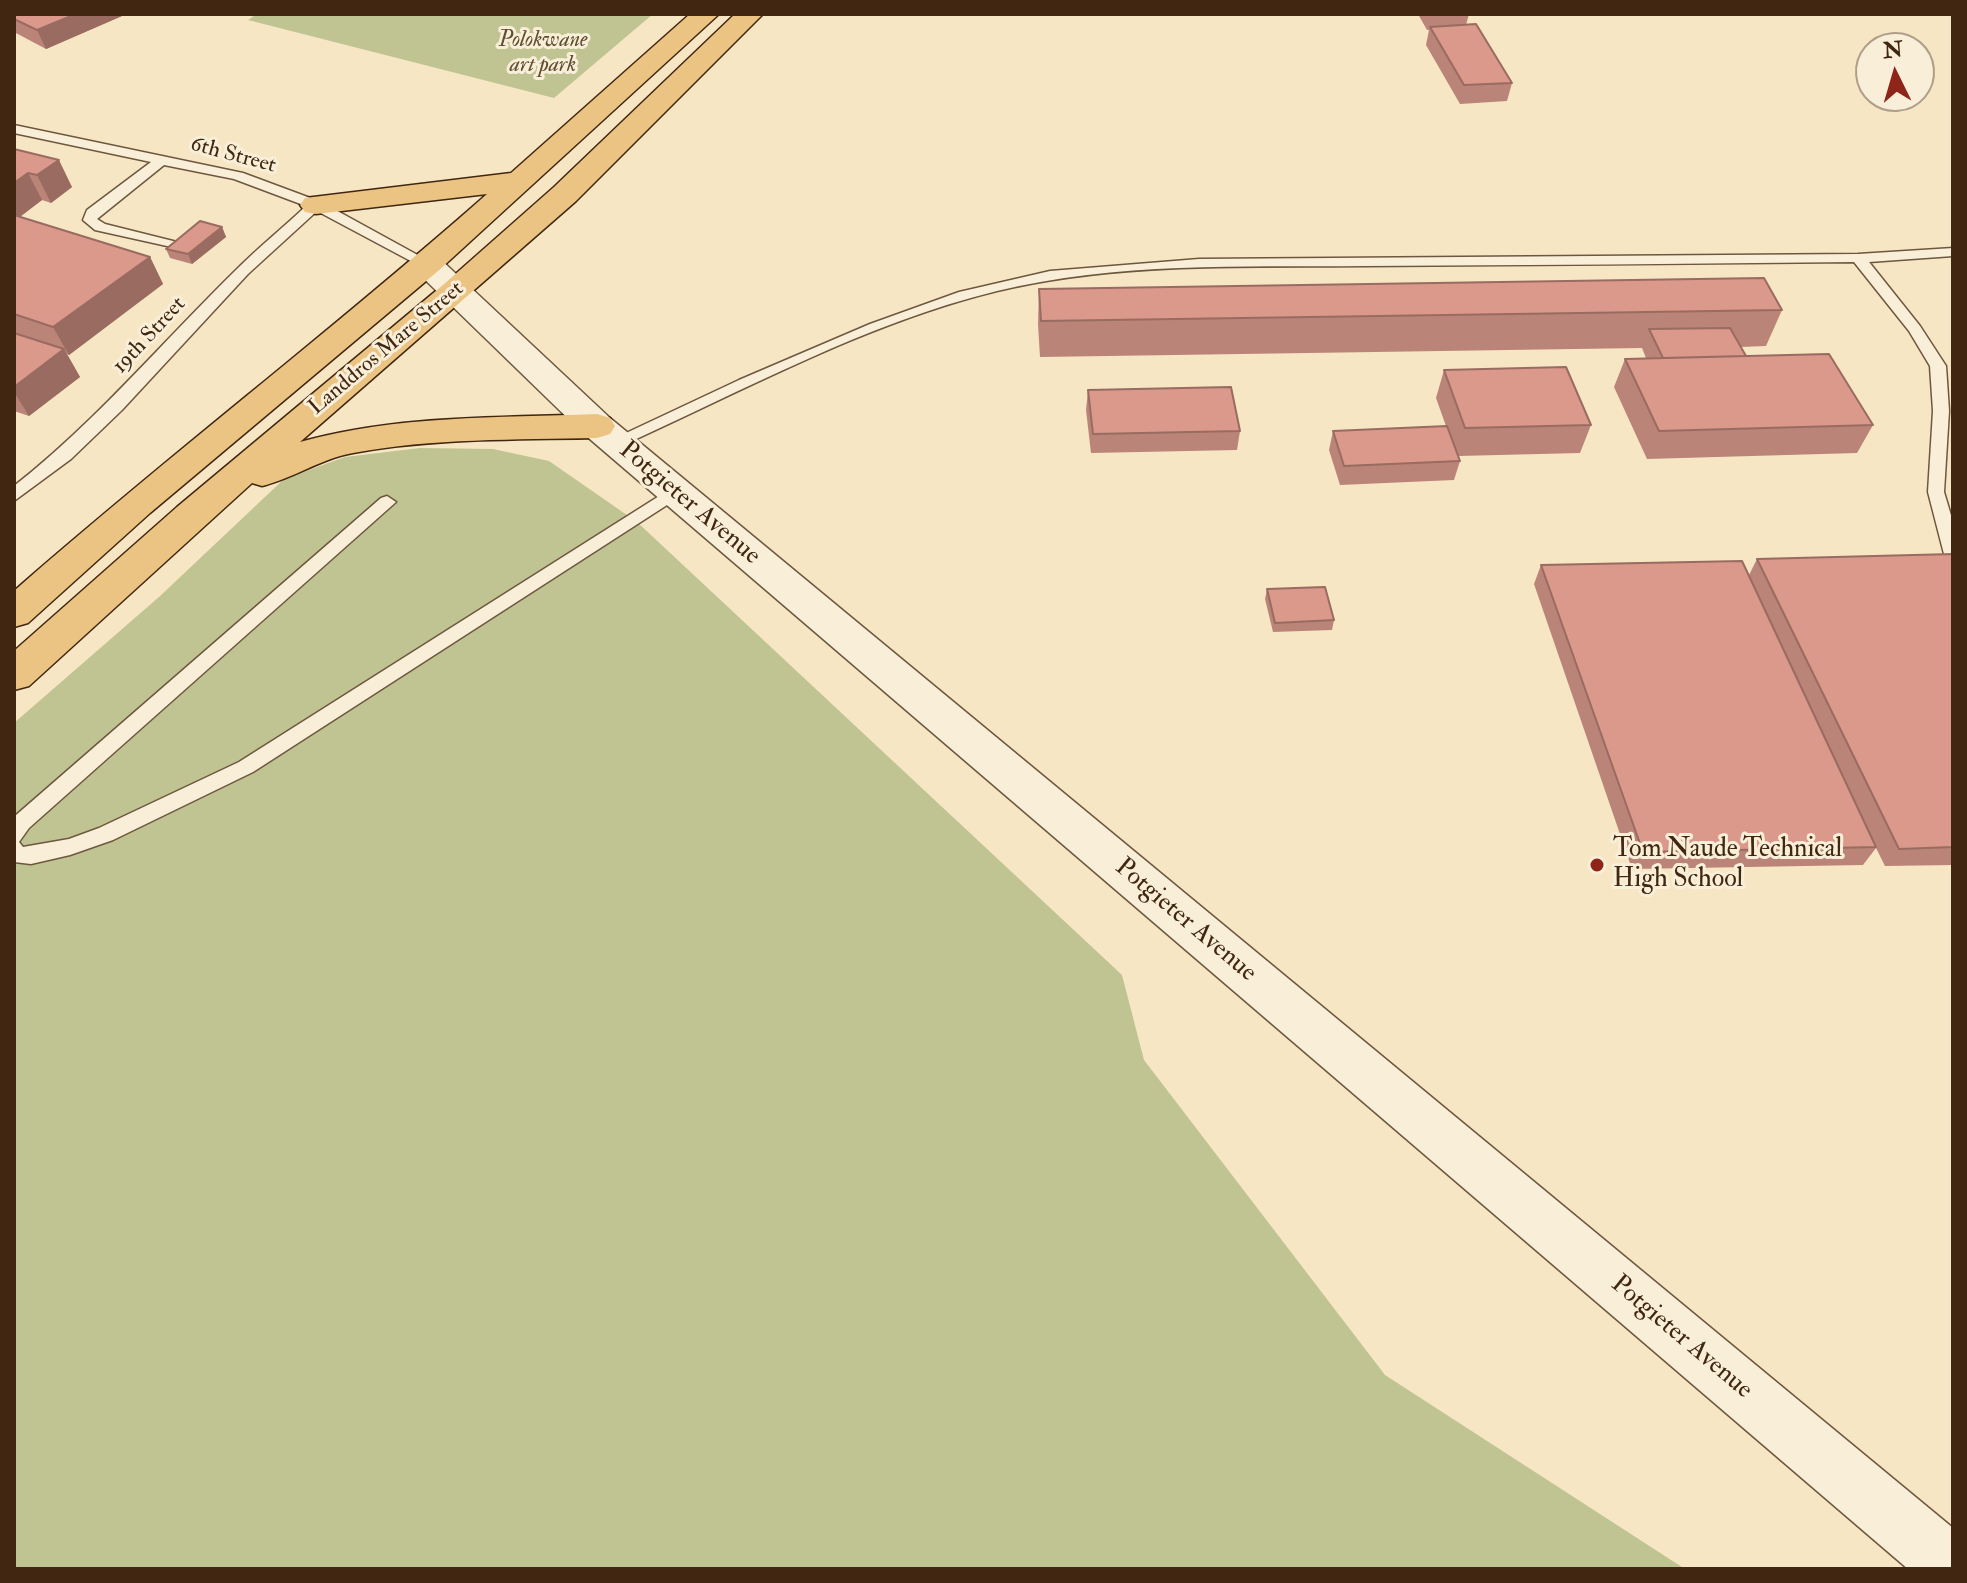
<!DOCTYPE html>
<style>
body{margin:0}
#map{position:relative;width:1967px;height:1583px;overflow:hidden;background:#f6e6c4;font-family:"IM FELL Double Pica",serif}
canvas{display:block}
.frame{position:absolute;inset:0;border:16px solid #412711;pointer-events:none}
.north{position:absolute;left:1855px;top:32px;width:80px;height:80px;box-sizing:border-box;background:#f9efd9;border:2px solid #af9f89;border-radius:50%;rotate:355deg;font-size:22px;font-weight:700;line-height:32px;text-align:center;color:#412711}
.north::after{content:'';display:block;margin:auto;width:28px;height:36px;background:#8f2418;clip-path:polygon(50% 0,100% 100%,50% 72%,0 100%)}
</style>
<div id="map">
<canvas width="1967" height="1583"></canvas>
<div class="frame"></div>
<div class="north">N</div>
</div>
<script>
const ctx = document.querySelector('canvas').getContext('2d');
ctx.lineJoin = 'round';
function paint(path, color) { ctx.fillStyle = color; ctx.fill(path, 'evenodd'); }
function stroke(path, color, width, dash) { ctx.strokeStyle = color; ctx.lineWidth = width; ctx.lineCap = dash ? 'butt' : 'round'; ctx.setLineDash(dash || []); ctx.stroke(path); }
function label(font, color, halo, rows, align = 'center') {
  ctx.font = font + ' "IM FELL Double Pica",serif'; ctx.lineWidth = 6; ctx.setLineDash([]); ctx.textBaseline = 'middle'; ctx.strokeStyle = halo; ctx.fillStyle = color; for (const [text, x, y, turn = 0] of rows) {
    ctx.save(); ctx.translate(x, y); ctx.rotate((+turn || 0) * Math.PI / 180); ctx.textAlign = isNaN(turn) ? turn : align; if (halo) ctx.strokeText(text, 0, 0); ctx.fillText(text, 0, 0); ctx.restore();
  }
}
const green = new Path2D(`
 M257,14H653L554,98L248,20Z
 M420,448L493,449L549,461L637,522L1122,975L1144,1060L1385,1375L1685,1569H14V723L159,597L284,479L345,457Z`);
const service = new Path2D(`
 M14,125L243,173L321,202L434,264L432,267H422L317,211L248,274L122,410L71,459L14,501V486C97,421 163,341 238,268C260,246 284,227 306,206L234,179L164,165L97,219L105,224L185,244V250L95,230L83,220L87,210L151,162L14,133Z
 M1953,248V256L1869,262L1920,326L1946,366L1949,411L1944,492L1953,522V560L1944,554L1928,492L1933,411L1930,366L1909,331L1854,262C1691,264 1527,265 1364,266C1242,267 1116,262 997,291C866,323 743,391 621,446L615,447L607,442L739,380L870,324L959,292L1050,271L1199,259L1858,254Z
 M675,486L681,488L683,492L681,496L253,772L113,840L70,855L31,864L14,862L15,816L381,498L387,496L396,502L29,828L19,842L23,847L69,839L99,828L239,762Z`);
const tertiary = new Path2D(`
 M427,254L438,257L610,418L1953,1528V1569H1908L584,434L416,271L411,264L416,257Z`);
const primary = new Path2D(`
 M690,14H719L438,271L150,513L28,623L14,627V591C169,455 333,330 487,194L316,214L305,212L300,205L305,198L511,173Z
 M735,14H763L576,201L300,442C397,415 497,418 597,414L610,418L615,426L610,434L597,438C516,440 433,438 353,453C320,459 294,478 262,486L252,483L29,686L14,690V651L177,507L443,285L554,187Z`);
const wall = new Path2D(`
 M14,14H122V16L46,49L14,32Z
 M1418,14H1469L1466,25L1512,83L1507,101L1460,104L1426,45L1429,30H1427Z
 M14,149L72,187L51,203L42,200L20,217L150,257L163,284L69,355L67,354L80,377L29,416L14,411Z
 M222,227L226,237L192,264L170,258L166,249Z
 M1039,289L1782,310L1766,346L1741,347L1746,356L1873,425L1857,453L1647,459L1614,387L1625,359L1646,358L1642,348L1040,357L1038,324Z
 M1444,370L1591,425L1580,453L1458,456L1460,461L1454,480L1340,485L1329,450L1333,431L1446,426L1436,398Z
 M1088,390L1240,431L1237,450L1091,453L1086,410Z
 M1953,554V865L1885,866L1876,848L1863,865L1632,869L1534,584L1541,565L1749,575L1757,559Z
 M1267,589L1334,620L1332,630L1273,632L1265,599Z`);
const shadedWall = new Path2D(`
 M76,14H122V16L46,49L37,30Z
 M59,160L72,187L51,203L37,175Z
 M28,173L42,200L14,221V183Z
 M222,227L226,237L192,264L188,254Z
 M150,257L163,284L69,355L53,327Z
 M64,349L80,377L29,416L14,392V387Z`);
const building = new Path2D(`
 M14,14H76L37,30L14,19Z
 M1476,24L1512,83L1464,85L1430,27Z
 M14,149L59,160L37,175L28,173L14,183Z
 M14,215L150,257L53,327L14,314Z
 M200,221L222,227L188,254L166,249Z
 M1764,278L1782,310L1041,321L1039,289Z
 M1730,328L1746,356L1663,358L1649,329Z
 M14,333L64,349L14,387Z
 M1829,354L1873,425L1659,431L1625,359Z
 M1566,367L1591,425L1465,428L1444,370Z
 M1231,387L1240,431L1093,434L1088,390Z
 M1447,426L1460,461L1344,466L1333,431Z
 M1953,554V847L1899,849L1757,559Z
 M1742,561L1876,847L1643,852L1541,565Z
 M1325,587L1334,620L1275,623L1267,589Z`);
const markers = [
 [1597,865,8,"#8f2418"]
];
const farParknames = [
 ["Polokwane",543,41],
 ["art park",543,66]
];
const farStreetnames = [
 ["6th Street",233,156,15],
 ["19th Street",150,336,-47],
 ["Landdros Mare Street",387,349,-40]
];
const streetNames = [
 ["Potgieter Avenue",689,504,40],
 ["Potgieter Avenue",1185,921,40],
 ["Potgieter Avenue",1681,1338,40]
];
const poiNames = [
 ["Tom Naude Technical",1613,850],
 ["High School",1613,880]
];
paint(green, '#bfc492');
stroke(service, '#6e573e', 3);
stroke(tertiary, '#6e573e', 3);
stroke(primary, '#412711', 3);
paint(service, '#f9efd9');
paint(tertiary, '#f9efd9');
paint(primary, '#ebc382');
paint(wall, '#bb8478');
paint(shadedWall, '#996b61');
paint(building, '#da998b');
stroke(building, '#996b61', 2);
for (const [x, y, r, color] of markers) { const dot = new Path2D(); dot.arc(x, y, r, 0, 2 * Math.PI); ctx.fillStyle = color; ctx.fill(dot); stroke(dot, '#f9efd9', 3); }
label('italic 22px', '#604e31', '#f9efd9', farParknames);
label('22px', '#412711', '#f9efd9', farStreetnames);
label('26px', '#412711', '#f9efd9', streetNames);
label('26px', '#412711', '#f9efd9', poiNames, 'left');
</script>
